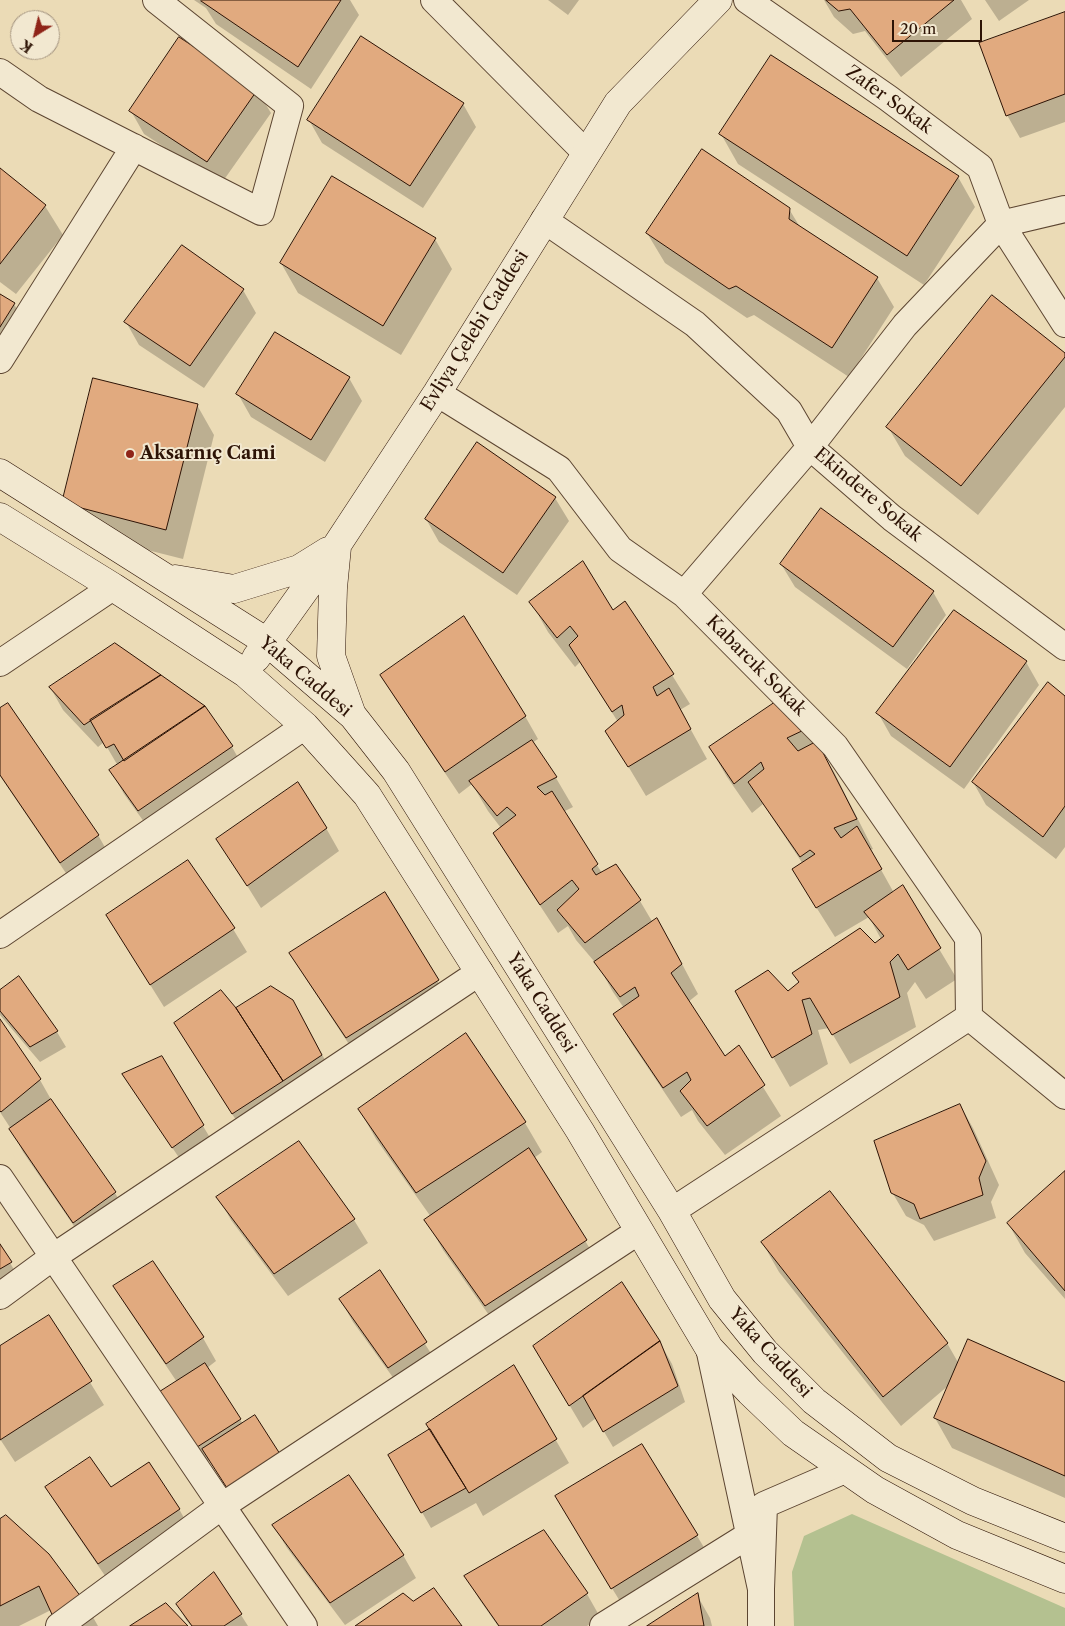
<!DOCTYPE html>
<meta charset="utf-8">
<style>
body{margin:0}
#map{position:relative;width:1065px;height:1626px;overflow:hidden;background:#ebdbb6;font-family:"Libre Caslon Text",serif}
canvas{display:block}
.north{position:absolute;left:10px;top:10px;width:50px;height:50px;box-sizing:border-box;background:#f2e8d0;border:1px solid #a3937f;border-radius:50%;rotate:216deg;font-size:14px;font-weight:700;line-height:20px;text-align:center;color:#2d1305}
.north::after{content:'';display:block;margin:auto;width:18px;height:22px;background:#8f2418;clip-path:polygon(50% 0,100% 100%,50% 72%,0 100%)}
.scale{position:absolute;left:892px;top:20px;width:90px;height:22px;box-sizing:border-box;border:2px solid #2d1305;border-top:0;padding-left:6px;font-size:15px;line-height:18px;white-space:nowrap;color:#2d1305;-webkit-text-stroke:4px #f2e8d0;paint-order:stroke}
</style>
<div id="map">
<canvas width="1065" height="1626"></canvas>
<div class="north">K</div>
<div class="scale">20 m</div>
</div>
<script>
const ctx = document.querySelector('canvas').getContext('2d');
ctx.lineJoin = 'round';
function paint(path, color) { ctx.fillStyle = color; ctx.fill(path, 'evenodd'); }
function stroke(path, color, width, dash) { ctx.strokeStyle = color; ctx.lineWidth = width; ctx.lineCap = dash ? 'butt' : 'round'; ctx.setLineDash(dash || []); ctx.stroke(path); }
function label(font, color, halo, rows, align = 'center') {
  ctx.font = font + ' "Libre Caslon Text",serif'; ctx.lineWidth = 4; ctx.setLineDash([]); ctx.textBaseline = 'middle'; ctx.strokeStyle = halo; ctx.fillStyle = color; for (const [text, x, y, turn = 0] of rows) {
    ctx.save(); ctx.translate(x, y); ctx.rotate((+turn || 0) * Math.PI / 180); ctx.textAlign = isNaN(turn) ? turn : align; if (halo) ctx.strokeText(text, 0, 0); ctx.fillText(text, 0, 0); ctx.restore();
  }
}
const green = new Path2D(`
 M852,1514L1065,1608V1626H794L792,1572L804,1536Z`);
const shadow = new Path2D(`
 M194,0H350L359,15L311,89L216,24L206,8Z
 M548,0H579L568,15Z
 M824,0H961L972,19L901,77L865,31L853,34L834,17Z
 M985,0H1029L999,21Z
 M1065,14V122L1020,138L1007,115Z
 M257,90L271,113L221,184L144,134L131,111Z
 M463,104L476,127L423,208L322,143L309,120Z
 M721,134L958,177L975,207L924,285L738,164Z
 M0,170L45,206L63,235L16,294L0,282Z
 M789,209L800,227L877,278L894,307L849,377L754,315L747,318L665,263L647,233Z
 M435,239L452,269L401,355L298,293L281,263Z
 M243,290L256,313L204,388L139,345L126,322Z
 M0,295L14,304L27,327L0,369Z
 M1065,355V407L978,515L905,456L888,427Z
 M349,378L362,401L325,462L251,417L238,394Z
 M197,405L214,435L183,559L80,533L63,503Z
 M555,498L569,521L517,595L439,542L426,519Z
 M781,564L933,592L946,615L907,669L795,587Z
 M531,602L613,611L672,675L690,704L680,710L707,759L646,796L607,731L618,722L580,662L575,667L548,632Z
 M1026,662L1039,685L964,789L891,736L878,713Z
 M381,675L525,716L538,739L532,743L556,778L573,807L563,812L602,873L640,901L653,923L674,949L698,994L688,1002L724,1058L738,1047L781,1116L725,1155L698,1121L692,1110L681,1117L632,1044L615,1015L624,1008L613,992L599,967L576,940L568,926L558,933L512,863L495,833L501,828L488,811L472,784L459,794L395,698Z
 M50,687L232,747L245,770L152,833L124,794L111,771L118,766L104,742L98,747L63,710Z
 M1065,697V847L1056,859L986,805L973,782Z
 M0,709L98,835L111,858L74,885L0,776Z
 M805,730L814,744L816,743L834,772L873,849L870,850L894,893L902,887L957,979L926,999L915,982L907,993L916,1027L850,1064L829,1028L818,1030L828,1064L790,1087L773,1057L788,992L874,945L881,939L869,917L835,937L811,899L803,864L763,804L752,813L727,777L710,748Z
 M326,828L339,851L261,908L218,839Z
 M385,894L451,1004L360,1061L304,976L291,953Z
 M233,929L247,952L164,1007L121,938Z
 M0,992L57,1032L66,1047L40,1062L0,1015Z
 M0,1021L40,1080L53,1103L115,1193L128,1215L87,1245L23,1152L11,1129L0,1112Z
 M175,1023L306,1024L335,1079L246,1136Z
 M466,1035L525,1123L542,1152L534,1158L603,1270L503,1335L443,1250L426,1220L431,1217L376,1139L359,1109Z
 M123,1075L203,1126L212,1141L182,1162Z
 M960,1105L973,1128L999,1185L991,1202L996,1218L934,1241L924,1225L906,1216L892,1192Z
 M299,1142L354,1220L368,1243L288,1296L231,1220L218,1197Z
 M1065,1172V1299L1025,1253L1008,1223Z
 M762,1242L947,1343L959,1364L1065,1383V1498L952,1448L935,1418L949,1385L901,1426L779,1272Z
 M0,1246L19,1278L0,1290Z
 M153,1263L203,1338L216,1361L207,1368L243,1424L210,1460L204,1463L169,1408L177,1382L128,1309L115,1286Z
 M379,1272L439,1366L402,1390L353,1322L340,1299Z
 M49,1316L104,1405L15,1462L0,1439V1347Z
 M659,1341L672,1364L685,1402L613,1447L596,1418L583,1428L548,1369Z
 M513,1366L569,1463L483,1516L476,1503L431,1528L390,1456L431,1430Z
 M642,1445L711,1559L626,1611L570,1520Z
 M47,1488L111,1489L179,1509L192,1532L112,1586L60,1510Z
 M0,1521L86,1605L98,1626H60L51,1610L19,1626H0Z
 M273,1525L403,1555L416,1578L345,1625L287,1548Z
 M213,1574L241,1615L248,1626H191L186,1620L178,1605Z
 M466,1576L587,1594L600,1617L587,1626H498L479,1599Z
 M697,1595L710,1618L712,1626H649Z`);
const building = new Path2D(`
 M202,0H341L298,67L201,1Z
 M826,0H954L887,55L850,9L839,11Z
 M1065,12V94L1006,116L979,43Z
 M361,36L464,103L410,186L307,120Z
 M179,37L258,89L207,162L129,111Z
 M771,55L959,176L907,256L719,134Z
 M702,149L790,208L789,219L878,277L832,348L736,286L729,289L646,233Z
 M0,168L46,205L0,264Z
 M332,176L436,238L383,326L280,263Z
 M182,245L244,289L190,366L124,322Z
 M0,294L15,303L0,327Z
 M992,295L1065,353V357L961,486L886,427Z
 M275,332L350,377L311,440L236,394Z
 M93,378L198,404L166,530L62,503Z
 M477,442L556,497L503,573L425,519Z
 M821,508L934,591L893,647L780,564Z
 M583,561L613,610L625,601L674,674L653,687L657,696L669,688L691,729L628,767L605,731L624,715L622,705L612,712L569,645L578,636L570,626L557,638L529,602Z
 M954,610L1027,661L950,767L876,713Z
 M464,616L526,716L445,772L380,675Z
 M115,643L161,675L84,725L49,687Z
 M161,675L205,706L124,761L114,744L106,748L90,720Z
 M1048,682L1065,696V806L1043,837L972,782Z
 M8,703L99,835L60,863L0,775V708Z
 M774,703L806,729L787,738L798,751L817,741L857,819L834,828L841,838L857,826L882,869L816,908L792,869L815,854L810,850L800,857L748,782L764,769L761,762L734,784L709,747Z
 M205,706L233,746L138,811L109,770Z
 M532,740L557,777L537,787L545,795L552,791L598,864L592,869L596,875L616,864L641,900L585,943L557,910L579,889L572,880L540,905L493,833L516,815L507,807L497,816L469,781Z
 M298,782L327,828L247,886L216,839Z
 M188,860L235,928L150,985L106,915Z
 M903,885L941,948L908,970L898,954L890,962L900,997L832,1035L810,998L802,1000L812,1034L772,1058L735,991L768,970L788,991L799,982L792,973L860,928L875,943L884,936L864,912Z
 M385,892L439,980L346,1038L289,953Z
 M657,918L682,964L671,973L725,1056L739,1045L765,1085L707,1126L680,1091L691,1080L687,1072L663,1088L613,1014L639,996L635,987L620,997L594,962Z
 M19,976L58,1031L30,1047L0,1011V990Z
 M271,986L293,1000L322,1055L283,1081L236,1008Z
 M221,990L236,1008L283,1081L232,1114L174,1023Z
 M0,1019L41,1079L1,1112L0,1111Z
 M466,1033L526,1122L416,1193L358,1109Z
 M162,1056L204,1125L172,1148L122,1074Z
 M51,1099L116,1192L73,1223L9,1129Z
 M960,1104L986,1161L979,1178L983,1195L920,1219L914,1204L891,1193L874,1141Z
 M299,1141L355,1219L274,1274L216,1197Z
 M529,1148L587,1240L485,1306L424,1220Z
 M1065,1171V1291L1007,1223Z
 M830,1191L948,1343L883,1397L761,1242Z
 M0,1244L12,1262L0,1269Z
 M153,1261L204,1337L166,1364L113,1286Z
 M380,1270L427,1342L388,1368L339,1299Z
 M622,1282L660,1341L569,1406L533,1346Z
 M49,1315L92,1381L0,1440V1346Z
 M968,1339L1065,1382V1476L934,1418Z
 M660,1341L678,1386L603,1432L583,1396Z
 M205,1363L241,1419L194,1449L158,1393Z
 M514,1365L557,1439L469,1493L426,1424Z
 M255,1415L280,1454L227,1488L202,1449Z
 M430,1429L466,1488L421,1513L388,1455Z
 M642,1444L698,1535L611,1589L555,1496Z
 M90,1457L111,1487L149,1462L180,1509L98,1564L45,1487Z
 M349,1475L404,1555L330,1603L272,1525Z
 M6,1515L49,1554L87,1605L55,1621L39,1586L0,1606V1519Z
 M544,1530L588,1593L541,1626H499L464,1576Z
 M214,1572L242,1614L224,1626H192L176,1604Z
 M434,1588L462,1626H355L403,1593L413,1601Z
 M698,1593L704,1626H647Z
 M166,1603L188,1626H130Z`);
const street = new Path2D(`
 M434,0L586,153
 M747,0L888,98L980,167L1001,224L1065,324
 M0,72L39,99L261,212L290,106L156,0
 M544,220L695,324L789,411L810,447L892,518L1065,647
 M0,360L134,147
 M437,393L559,469L620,549L684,594L835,746L968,938L969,1017
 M684,594L810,447L905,325L1001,224L1065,209
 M0,663L113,587
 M0,935L305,726
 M0,1178L222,1506L59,1626
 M672,1211L969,1017L1065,1096
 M0,1296L53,1257L480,972
 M709,1348L761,1589
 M304,1626L222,1506L639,1231
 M603,1626L749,1535
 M761,1626V1589L764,1505L845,1470`);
const secondary = new Path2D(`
 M0,473L267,642L353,716L396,771L672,1211L722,1299L765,1352L814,1401L888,1458L973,1501L1065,1538
 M0,517L113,587L245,673L305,726L367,795L580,1131L709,1348L750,1392L793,1433L875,1490L957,1535L1065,1579
 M337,547L333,588L331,656L352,715
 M175,579L234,589L299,569L328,551
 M256,658L337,545L437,393L618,103L718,0`);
const markers = [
 [130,454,5,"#8f2418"]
];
const streetNames = [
 ["Zafer Sokak",889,100,36],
 ["Evliya Çelebi Caddesi",475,331,-58],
 ["Ekindere Sokak",868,495,40],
 ["Kabarcık Sokak",756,666,45],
 ["Yaka Caddesi",305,677,40],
 ["Yaka Caddesi",541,1003,58],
 ["Yaka Caddesi",770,1353,48]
];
const poiNames = [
 ["Aksarnıç Cami",140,454]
];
paint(green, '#b4c190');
paint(shadow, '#0003');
paint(building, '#e1aa7f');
stroke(building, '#2d1305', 1);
stroke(street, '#5c4531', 28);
stroke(secondary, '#2d1305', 29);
stroke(street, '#f2e8d0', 26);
stroke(secondary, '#f2e8d0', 28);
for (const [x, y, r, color] of markers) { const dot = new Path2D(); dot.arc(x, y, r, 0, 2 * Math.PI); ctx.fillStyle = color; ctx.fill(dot); stroke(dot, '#f2e8d0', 2); }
label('18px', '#2d1305', '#f2e8d0', streetNames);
label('bold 18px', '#2d1305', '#f2e8d0', poiNames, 'left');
</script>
